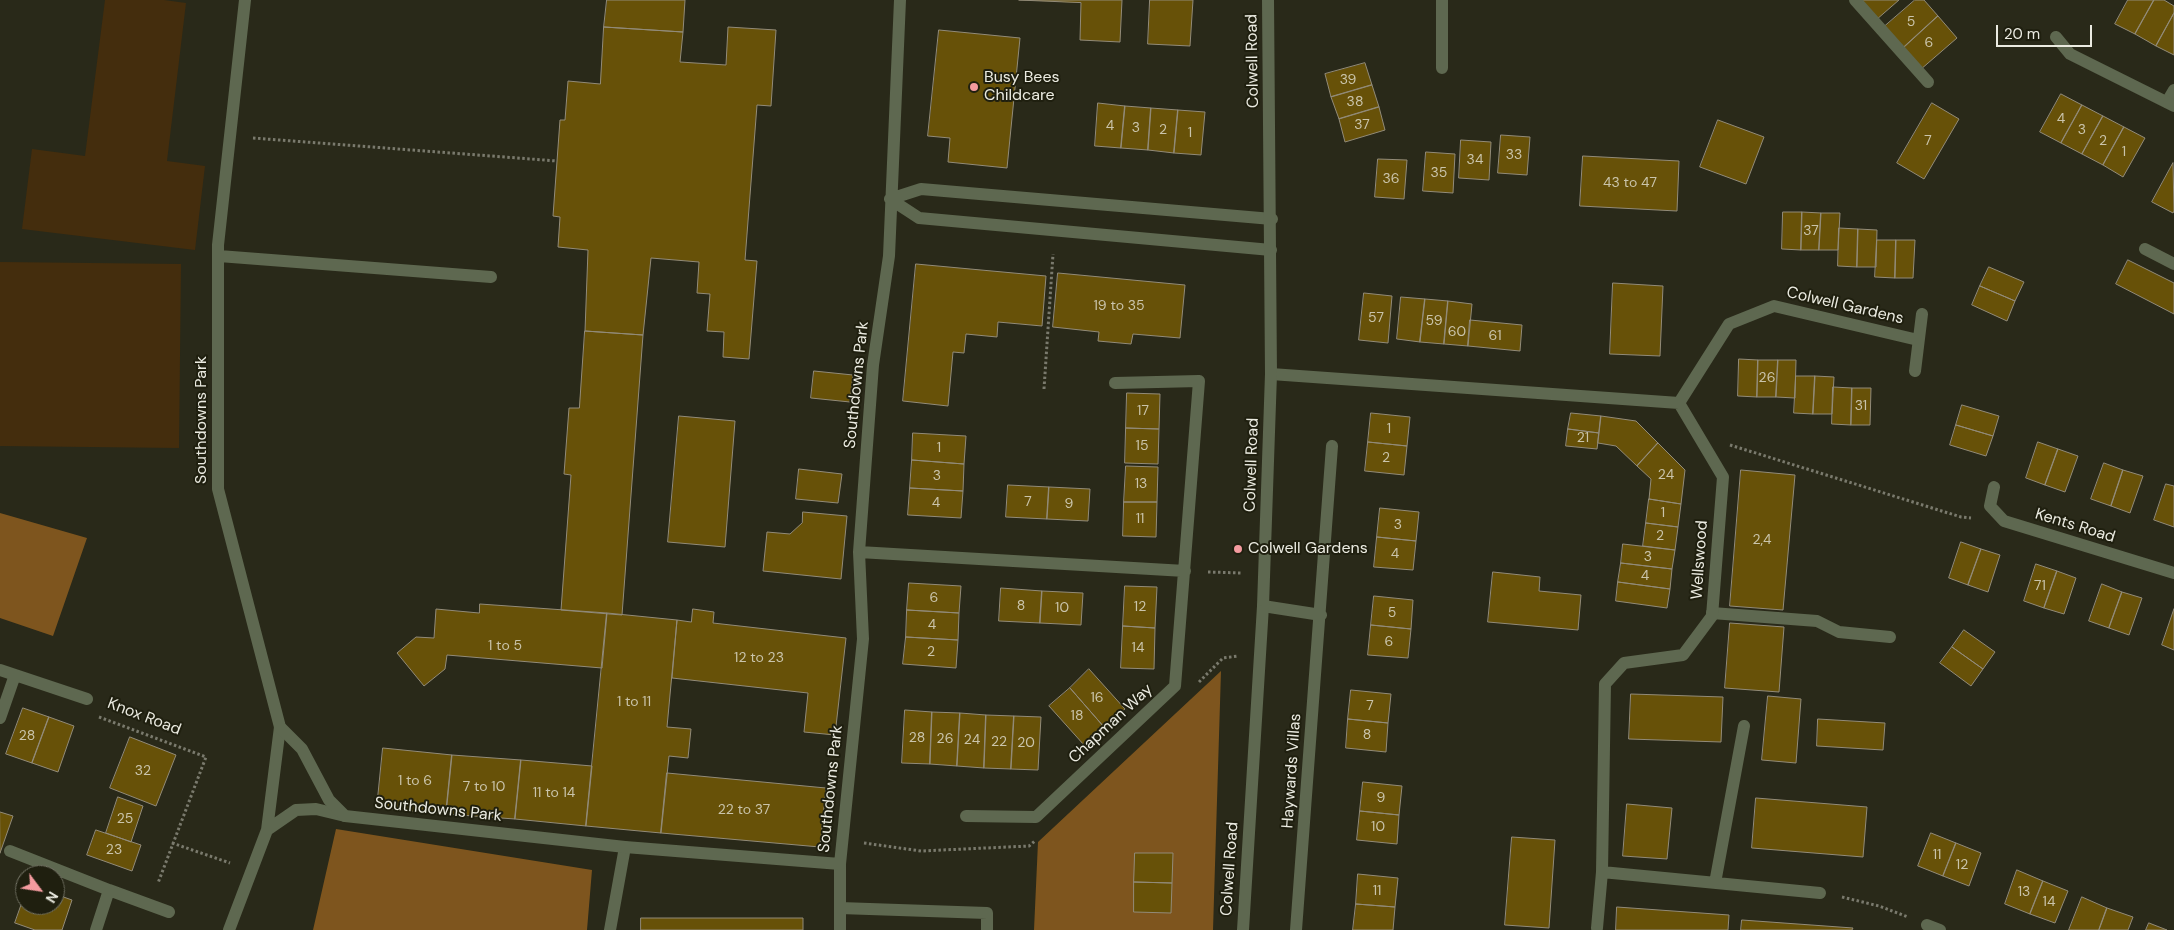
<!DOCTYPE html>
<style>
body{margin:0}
#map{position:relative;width:2174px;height:930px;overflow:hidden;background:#292919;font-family:"DM Sans",sans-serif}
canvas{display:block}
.north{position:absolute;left:15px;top:865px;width:50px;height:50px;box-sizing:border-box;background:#1f1f0f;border:1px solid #717163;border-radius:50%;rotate:121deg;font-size:14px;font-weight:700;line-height:20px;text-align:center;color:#ebebe1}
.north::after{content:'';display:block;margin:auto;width:18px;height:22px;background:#f49b9f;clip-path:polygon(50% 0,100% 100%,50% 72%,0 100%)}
.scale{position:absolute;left:1996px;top:25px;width:96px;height:22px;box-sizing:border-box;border:2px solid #ebebe1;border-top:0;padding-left:6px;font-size:15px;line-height:18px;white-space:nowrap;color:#ebebe1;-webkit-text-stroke:4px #1f1f0f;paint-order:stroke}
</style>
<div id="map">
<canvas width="2174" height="930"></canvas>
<div class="north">N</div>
<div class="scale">20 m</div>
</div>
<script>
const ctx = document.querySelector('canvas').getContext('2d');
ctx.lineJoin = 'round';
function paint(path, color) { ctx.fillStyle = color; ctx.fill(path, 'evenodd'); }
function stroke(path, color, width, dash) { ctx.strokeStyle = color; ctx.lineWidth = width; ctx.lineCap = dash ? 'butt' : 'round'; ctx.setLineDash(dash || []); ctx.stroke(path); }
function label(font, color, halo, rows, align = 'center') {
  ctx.font = font + ' "DM Sans",sans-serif'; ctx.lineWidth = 4; ctx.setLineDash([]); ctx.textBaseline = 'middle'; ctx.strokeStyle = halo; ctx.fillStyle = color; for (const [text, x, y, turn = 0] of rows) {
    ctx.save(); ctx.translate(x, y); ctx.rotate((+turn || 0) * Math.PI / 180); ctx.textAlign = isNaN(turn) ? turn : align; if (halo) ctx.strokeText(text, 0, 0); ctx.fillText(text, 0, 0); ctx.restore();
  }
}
const green = new Path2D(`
 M105,0H164L186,3L167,161L205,166L195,250L22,229L32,149L85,156Z
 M0,262L181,264L179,448L0,446Z`);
const forest = new Path2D(`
 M0,513L87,538L53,636L0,618Z
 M1221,671L1213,930H1034L1038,842Z
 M336,829L592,870L587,930H313Z`);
const building = new Path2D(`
 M607,0H685L683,32L604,27Z
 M1019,0H1122L1120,42L1080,40L1081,3Z
 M1150,0H1193L1190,46L1148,44Z
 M1858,0H1899L1876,20Z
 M1915,0H1924L1938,16L1902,49L1884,27Z
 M2128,0H2154L2135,34L2115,24Z
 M2154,0H2164L2174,6V13L2156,46L2135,34Z
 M2174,13V55L2156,46Z
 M1938,16L1957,38L1920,70L1902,49Z
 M604,27L683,32L680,62L726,65L728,27L776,30L771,106L757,105L745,260L757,261L749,359L723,357L724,332L707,331L710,294L697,293L699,262L651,258L643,335L585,331L588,250L558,247L560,217L553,216L560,120H565L568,81L600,84Z
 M939,30L1020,38L1007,168L948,162L950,138L928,136Z
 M1365,63L1372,85L1331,97L1325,74Z
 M1372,85L1379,107L1339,119L1331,97Z
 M2061,94L2082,105L2061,143L2040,132Z
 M1098,103L1125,106L1121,148L1095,146Z
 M1932,103L1959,119L1924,179L1897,163Z
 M2082,105L2103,116L2082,154L2061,143Z
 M1125,106L1151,108L1148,150L1121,148Z
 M1379,107L1385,130L1345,142L1339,119Z
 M1151,108L1178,110L1174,153L1148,150Z
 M1178,110L1205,112L1201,155L1174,153Z
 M2103,116L2124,127L2103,165L2082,154Z
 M1718,120L1764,137L1746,184L1700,167Z
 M2124,127L2145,138L2123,177L2103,165Z
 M1501,135L1530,137L1527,175L1498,173Z
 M1461,140L1491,142L1489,180L1459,178Z
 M1426,152L1455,154L1453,193L1423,191Z
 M1583,156L1679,161L1677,211L1580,206Z
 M1378,159L1407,160L1404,199L1375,197Z
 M2173,163L2174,211L2173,213L2152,202Z
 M1783,212H1802L1801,250L1782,249Z
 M1802,212L1821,213L1819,250H1801Z
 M1821,213H1840L1838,250H1819Z
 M1839,228L1858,229L1857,267L1838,266Z
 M1858,229L1877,230L1876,267H1857Z
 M1877,240H1896L1895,278L1875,277Z
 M1896,240H1915L1913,278H1895Z
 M2128,260L2174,283V314L2116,284Z
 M916,264L1046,276L1042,326L998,322L997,337L966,334L964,353L953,352L948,406L903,401Z
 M1989,267L2024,282L2015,301L1980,286Z
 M1058,273L1185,285L1180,338L1133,334L1131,344L1098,341L1099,332L1053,327Z
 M1613,283L1663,286L1660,356L1610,354Z
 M1980,286L2015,301L2007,321L1972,305Z
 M1364,293L1392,296L1388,343L1359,340Z
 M1401,297L1425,299L1420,342L1397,339Z
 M1425,299L1448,301L1444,344L1420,342Z
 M1448,301L1472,304L1468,346L1444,344Z
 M1470,320L1522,325L1520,351L1468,346Z
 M585,331L643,335L622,615L561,610L571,475L564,474L569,408H579Z
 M1739,359L1758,360L1757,397L1738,396Z
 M1758,360H1778L1776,397H1757Z
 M1778,360H1796L1795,398L1776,397Z
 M814,371L853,375L850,402L811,398Z
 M1796,376H1815L1813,414L1794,413Z
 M1815,376L1834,377L1832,414H1813Z
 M1833,387L1852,388L1851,425L1832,424Z
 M1852,388H1871L1870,425H1851Z
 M1127,393L1160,394L1159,429L1126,428Z
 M1962,405L1999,416L1993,436L1956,425Z
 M1371,413L1410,417L1407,446L1368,442Z
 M1571,413L1601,416L1599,433L1568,429Z
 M679,416L735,421L725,547L668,542Z
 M1601,416L1636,421L1658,443L1637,466L1616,446L1598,443Z
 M1956,425L1993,436L1986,456L1950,445Z
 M1126,428L1159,429L1158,464L1125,463Z
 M1568,429L1599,433L1597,449L1566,446Z
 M913,433L966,436L964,464L912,460Z
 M1368,442L1407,446L1404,475L1365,471Z
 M2038,442L2058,449L2045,485L2026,478Z
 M1658,443L1685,470L1681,504L1649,499L1651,479L1637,466Z
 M2058,449L2078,456L2065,492L2045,485Z
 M912,460L964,464L963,491L910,488Z
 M2104,463L2123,470L2111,506L2091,499Z
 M1126,466L1158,467L1157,502H1124Z
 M799,469L842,474L838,503L796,499Z
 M1741,470L1795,475L1783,610L1730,606Z
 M2123,470L2143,476L2130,513L2111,506Z
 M2166,484L2174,486V527L2154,520Z
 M1008,485L1049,487L1047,519L1006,517Z
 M1049,487L1090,489L1088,521L1047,519Z
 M910,488L963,491L961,518L908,515Z
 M1649,499L1681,504L1678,527L1646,523Z
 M1124,502H1157L1156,537L1123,536Z
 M1380,508L1419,512L1416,541L1377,537Z
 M803,512L847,516L841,579L763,571L767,532L790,534L802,523Z
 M1646,523L1678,527L1675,550L1643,546Z
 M1377,537L1416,541L1413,570L1374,567Z
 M1961,542L1981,549L1968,585L1949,578Z
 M1623,544L1675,550L1672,569L1621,563Z
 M1981,549L2000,555L1988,592L1968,585Z
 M1621,563L1672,569L1670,589L1618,582Z
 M2036,564L2057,571L2044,608L2024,601Z
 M2057,571L2076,578L2064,614L2044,608Z
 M1493,572L1540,577L1539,591L1581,595L1578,630L1488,622Z
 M1618,582L1670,589L1667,608L1616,601Z
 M909,583L961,586L959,613L907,610Z
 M2102,584L2122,592L2109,628L2089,621Z
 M1125,586L1157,587L1155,628L1123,626Z
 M1001,588L1042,591L1040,623L999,621Z
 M1042,591L1083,593L1081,625L1040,623Z
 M2122,592L2142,598L2129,635L2109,628Z
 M1374,596L1413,600L1411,629L1371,625Z
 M480,604L607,613L602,668L447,655L445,669L424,686L397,653L416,637L434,638L436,609L479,613Z
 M693,609L714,612L713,623L846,638L835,735L804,732L808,693L672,678L677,620L691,622Z
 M2174,609V650L2162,645Z
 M907,610L959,613L958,640L906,637Z
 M607,613L677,620L667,727L691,729L688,758L669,756L661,833L586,826Z
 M1730,623L1784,627L1779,692L1725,688Z
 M1371,625L1411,629L1408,658L1368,655Z
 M1123,626L1155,628L1154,669L1121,668Z
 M1964,630L1995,652L1983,669L1952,647Z
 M906,637L958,640L956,668L903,664Z
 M1952,647L1983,669L1971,686L1940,663Z
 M1089,669L1125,709L1104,727L1070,688Z
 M1070,688L1104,727L1084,745L1049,706Z
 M1351,690L1391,694L1388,723L1348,719Z
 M1631,694L1723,697L1721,742L1629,739Z
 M1768,696L1801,699L1796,763L1762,760Z
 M23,708L49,717L32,763L6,754Z
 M905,710L932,712L930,764L902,763Z
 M932,712L960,713L957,766L930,764Z
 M960,713L986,715L984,768L957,766Z
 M986,715L1014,716L1011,769L984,768Z
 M1014,716L1041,717L1038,770L1011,769Z
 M49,717L74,726L58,772L32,763Z
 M1348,719L1388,723L1386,752L1346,748Z
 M1818,719L1885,723L1883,750L1817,746Z
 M130,737L176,755L156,806L110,788Z
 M383,748L452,755L446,814L377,808Z
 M452,755L521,760L515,819L446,814Z
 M521,760L592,766L586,826L515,819Z
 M667,773L826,788L820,847L661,833Z
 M1363,782L1402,786L1399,815L1360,811Z
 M118,797L143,806L131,842L106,833Z
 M1756,798L1867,807L1863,857L1752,848Z
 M1627,804L1672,808L1667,859L1623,856Z
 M1360,811L1399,815L1397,844L1357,840Z
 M0,812L13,816L0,853Z
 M96,830L141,845L132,871L87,855Z
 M1931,833L1956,843L1943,876L1918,866Z
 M1512,837L1555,840L1549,928L1505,925Z
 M1956,843L1981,853L1969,886L1943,876Z
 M1135,853H1173L1172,883L1134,882Z
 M2017,870L2043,881L2030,914L2005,904Z
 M1358,874L1398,878L1395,907L1356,904Z
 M2043,881L2068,891L2055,923L2030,914Z
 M1134,882L1172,883L1171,913L1134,912Z
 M25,894V905H55V894L72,900L62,930H35L15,923Z
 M2082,897L2107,908L2099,930H2069Z
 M1356,904L1395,907L1393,930H1353Z
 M1617,907L1729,915L1728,930H1616Z
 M2107,908L2133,917L2128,930H2099Z
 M641,918H803V930H641Z
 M1742,920L1853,928L1852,930H1741Z
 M2149,923L2167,930H2146Z`);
const path = new Path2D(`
 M253,138L557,161
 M1044,389L1053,254
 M1730,445L1961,517L1971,518
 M1208,572L1242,573
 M1199,682L1223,658L1238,656
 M99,717L206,757L158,883
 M172,843L230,863
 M864,843L921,851L1029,846L1036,840
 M1842,897L1879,906L1908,917`);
const service = new Path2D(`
 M2167,102L2174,90
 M2145,249L2174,264
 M1712,613L1817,621L1839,632L1890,637
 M267,830L280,727
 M840,908L987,913V930
 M229,930L267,830L296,810L316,809L345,816
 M610,930L625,847
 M840,930V864`);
const minor = new Path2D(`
 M245,0L218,245V489L280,727L302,749L329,800L345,816L625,847L840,864L863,639L859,552L873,365L889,256L900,0
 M1442,0V68
 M1855,0L1928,82
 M2056,37L2070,54L2174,106
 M890,199L919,218L1271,250
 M890,199L921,189L1272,219
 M219,256L491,277
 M1915,371L1922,314
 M1271,374L1679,403
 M1679,403L1729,324L1774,306L1918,340
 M1994,487L1990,506L2004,521L2174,573
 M859,552L1185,571
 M1263,606L1321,615
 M0,670L87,699
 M0,718L15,675
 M966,816L1036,817L1175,686L1199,381L1115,383
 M10,851L109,890
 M1602,872L1820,893
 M1715,883L1744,726
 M1927,925L1940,930
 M1597,928L1602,872L1605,684L1624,663L1683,655L1712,616L1723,477L1679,403
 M96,930L109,890L169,912
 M1296,930L1332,446`);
const tertiary = new Path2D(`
 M1243,930L1263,606L1271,374L1268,0`);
const markers = [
 [974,87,5,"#f49b9f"],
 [1238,549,5,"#f49b9f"]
];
const numberNames = [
 ["5",1911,22],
 ["6",1929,43],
 ["39",1348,80],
 ["38",1355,102],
 ["4",2061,119],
 ["37",1362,125],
 ["4",1110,126],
 ["3",1136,128],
 ["2",1163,130],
 ["3",2082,130],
 ["1",1190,133],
 ["7",1928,141],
 ["2",2103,141],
 ["1",2124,152],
 ["33",1514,155],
 ["34",1475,160],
 ["35",1439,173],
 ["36",1391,179],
 ["43 to 47",1630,183],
 ["37",1811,231],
 ["19 to 35",1119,306],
 ["57",1376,318],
 ["59",1434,321],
 ["60",1457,332],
 ["61",1495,336],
 ["26",1767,378],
 ["31",1861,406],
 ["17",1143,411],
 ["1",1389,429],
 ["21",1583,438],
 ["15",1142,446],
 ["1",939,448],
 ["2",1386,458],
 ["24",1666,475],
 ["3",937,476],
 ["13",1141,484],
 ["7",1028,502],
 ["4",936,503],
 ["9",1069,504],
 ["1",1663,513],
 ["11",1140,519],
 ["3",1398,525],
 ["2",1660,536],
 ["2,4",1762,540],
 ["4",1395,554],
 ["3",1648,557],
 ["4",1645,576],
 ["71",2040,586],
 ["6",934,598],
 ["8",1021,606],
 ["12",1140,607],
 ["10",1062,608],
 ["5",1392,613],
 ["4",932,625],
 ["6",1389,642],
 ["1 to 5",505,646],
 ["14",1138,648],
 ["2",931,652],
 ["12 to 23",759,658],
 ["16",1097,698],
 ["1 to 11",634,702],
 ["7",1370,706],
 ["18",1077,716],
 ["8",1367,735],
 ["28",27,736],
 ["28",917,738],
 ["26",945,739],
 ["24",972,740],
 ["22",999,742],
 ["20",1026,743],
 ["32",143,771],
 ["1 to 6",415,781],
 ["7 to 10",484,787],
 ["11 to 14",554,793],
 ["9",1381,798],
 ["22 to 37",744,810],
 ["25",125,819],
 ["10",1378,827],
 ["23",114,850],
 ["11",1937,855],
 ["12",1962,865],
 ["11",1377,891],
 ["13",2024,892],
 ["14",2049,902]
];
const streetNames = [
 ["Colwell Road",1253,61,-91],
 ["Colwell Gardens",1845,306,13],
 ["Southdowns Park",857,385,-84],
 ["Southdowns Park",202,420,-90],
 ["Colwell Road",1252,465,-88],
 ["Kents Road",2075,526,17],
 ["Wellswood",1700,560,-86],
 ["Knox Road",144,717,21],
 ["Chapman Way",1111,724,-43],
 ["Haywards Villas",1292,771,-86],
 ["Southdowns Park",831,789,-84],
 ["Southdowns Park",438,810,6],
 ["Colwell Road",1230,869,-86]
];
const poiNames = [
 ["Busy Bees",984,78],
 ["Childcare",984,96],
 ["Colwell Gardens",1248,549]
];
paint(green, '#442d0d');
paint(forest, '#7e551e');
paint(building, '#675108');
stroke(building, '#928b79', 1);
stroke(path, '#7a7a6d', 3, [2.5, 2.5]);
stroke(service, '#5e6850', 12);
stroke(minor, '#5e6850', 12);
stroke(tertiary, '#5e6850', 12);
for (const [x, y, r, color] of markers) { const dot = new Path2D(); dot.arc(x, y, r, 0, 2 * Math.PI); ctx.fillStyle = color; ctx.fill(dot); stroke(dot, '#1f1f0f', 2); }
label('14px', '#cac4ab', null, numberNames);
label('16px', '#ebebe1', '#1f1f0f', streetNames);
label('16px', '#ebebe1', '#1f1f0f', poiNames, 'left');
</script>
